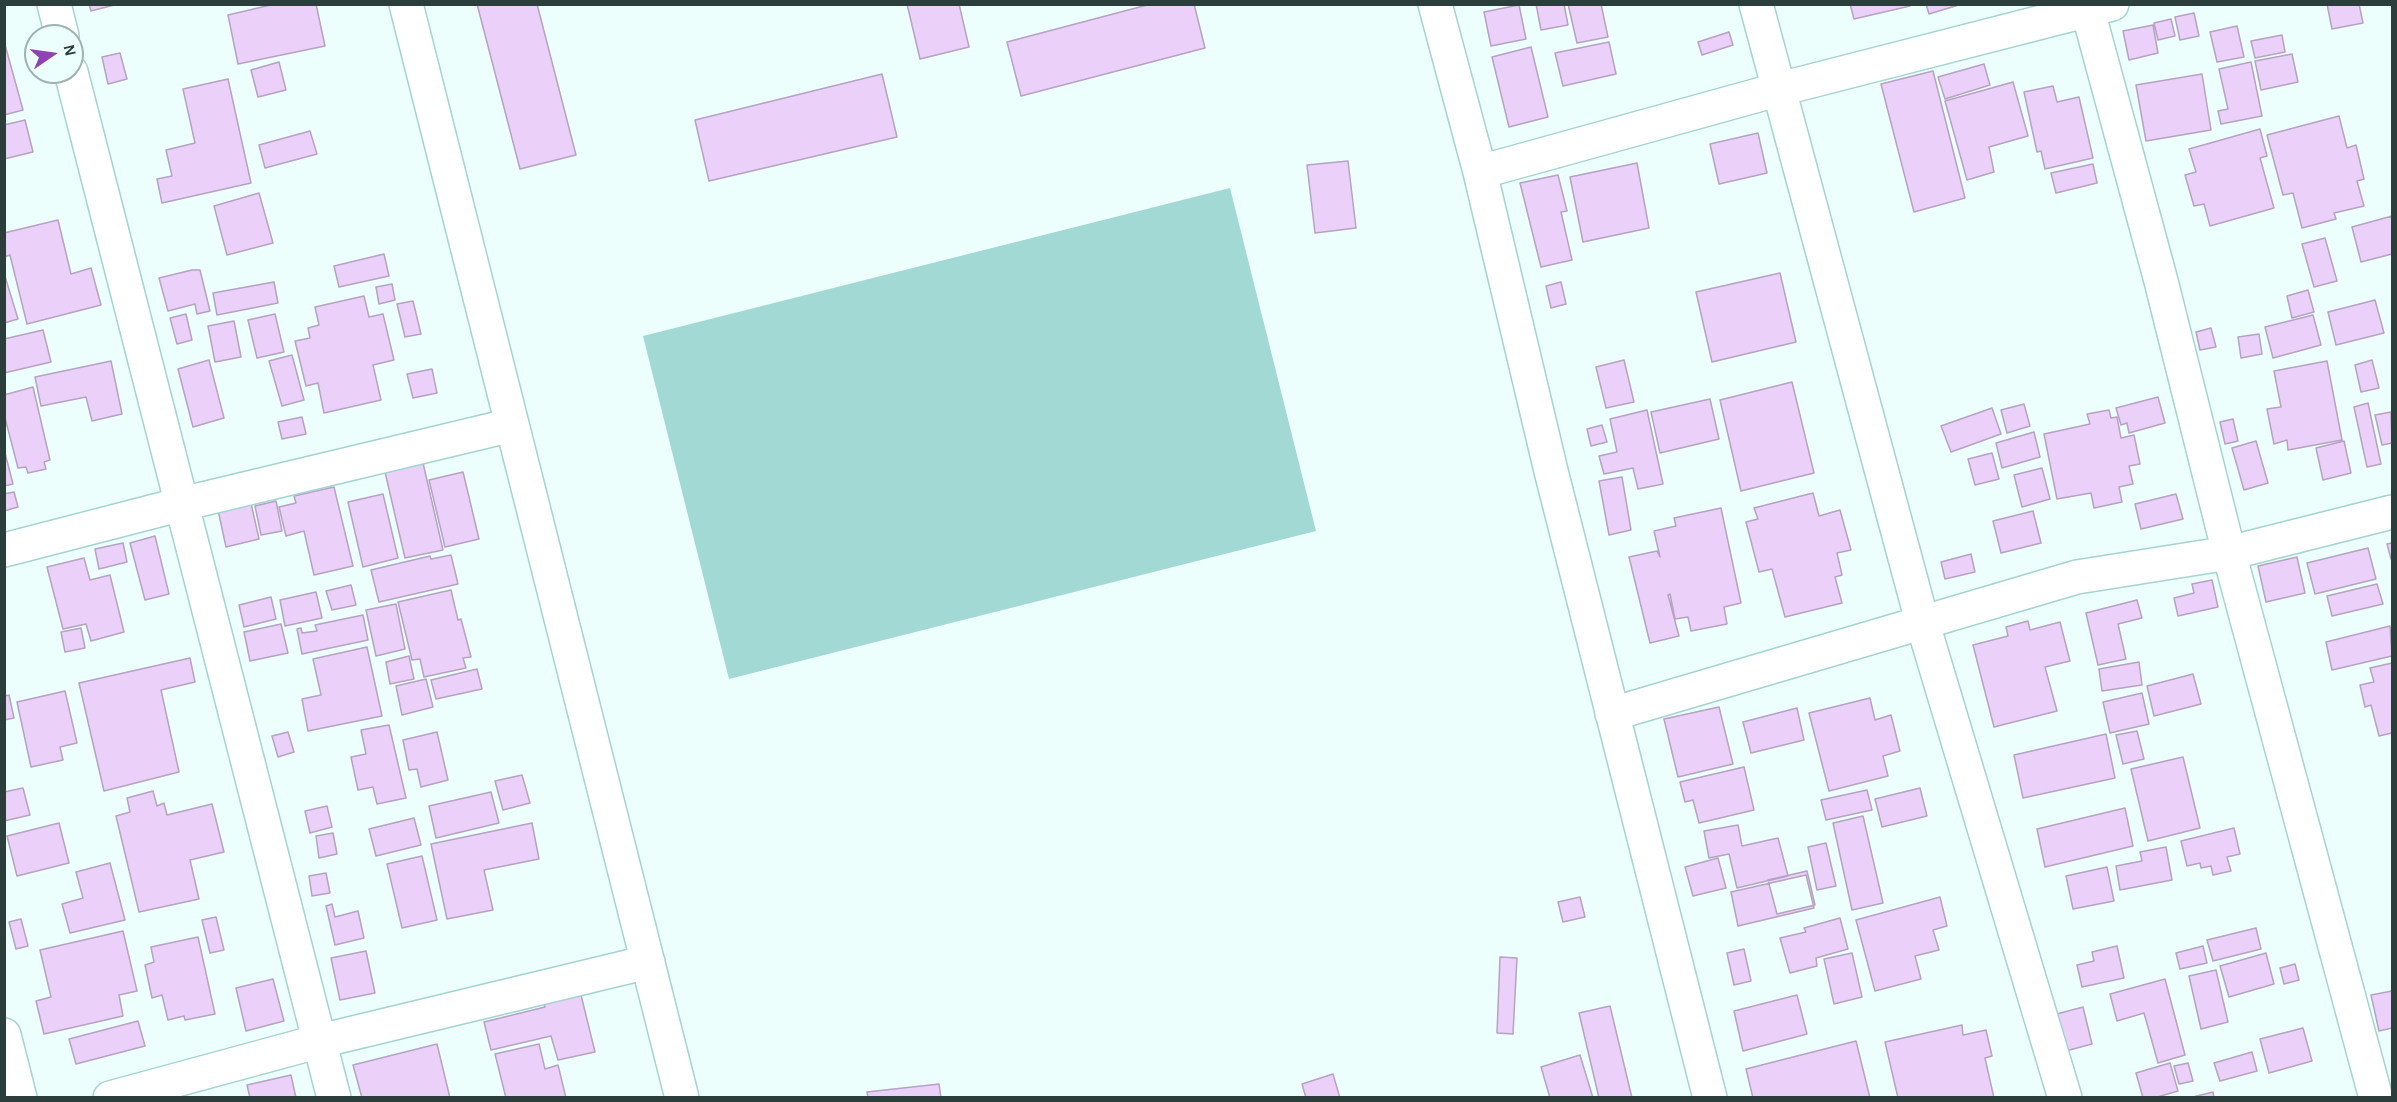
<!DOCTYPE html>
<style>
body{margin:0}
#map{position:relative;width:2397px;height:1102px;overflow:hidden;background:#ecfffd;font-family:"Alegreya Sans",sans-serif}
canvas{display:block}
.frame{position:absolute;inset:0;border:6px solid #2b3e3c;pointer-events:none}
.north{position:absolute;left:24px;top:24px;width:60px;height:60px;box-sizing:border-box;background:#ecfffd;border:2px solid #9fb2b0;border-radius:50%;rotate:77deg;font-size:16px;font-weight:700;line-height:24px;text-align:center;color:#2b3e3c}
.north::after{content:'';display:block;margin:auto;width:21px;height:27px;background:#8f42b3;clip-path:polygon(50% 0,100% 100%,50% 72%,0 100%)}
</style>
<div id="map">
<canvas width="2397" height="1102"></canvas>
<div class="frame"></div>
<div class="north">N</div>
</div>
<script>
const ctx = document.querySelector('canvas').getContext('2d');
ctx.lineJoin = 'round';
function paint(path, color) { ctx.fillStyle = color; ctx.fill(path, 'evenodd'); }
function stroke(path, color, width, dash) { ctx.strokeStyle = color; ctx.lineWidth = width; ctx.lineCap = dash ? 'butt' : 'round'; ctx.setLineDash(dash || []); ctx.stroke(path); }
const green = new Path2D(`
 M1230,188L1316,531L729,679L643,336Z`);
const building = new Path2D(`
 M89,4H118L91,11Z
 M275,4H316L325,46L238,64L228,15Z
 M477,4H537L576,155L520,169Z
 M907,4H959L969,47L920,59Z
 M1151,4H1194L1205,48L1021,96L1007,42Z
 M1536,4H1564L1568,25L1541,30Z
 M1568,4H1601L1608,37L1577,43Z
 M1850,4H1910V6L1854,19Z
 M1926,4H1962L1929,14Z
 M2327,4H2359L2363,23L2332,29Z
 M1519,5L1526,39L1491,46L1484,12Z
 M2194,13L2199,36L2180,40L2175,17Z
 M2171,19L2175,36L2158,40L2154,23Z
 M2153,25L2158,53L2129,60L2123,31Z
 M2237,26L2244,57L2217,62L2210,32Z
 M1729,32L1733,45L1702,55L1698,42Z
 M2282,35L2285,52L2255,58L2251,41Z
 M4,41L23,110L4,115Z
 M1609,42L1616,74L1563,86L1555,53Z
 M1531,47L1548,117L1509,127L1492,57Z
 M120,53L127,79L108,84L102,57Z
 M2292,54L2298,82L2261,90L2255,61Z
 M279,62L286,90L258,97L251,70Z
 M2251,62L2262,116L2221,124L2218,111L2228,109L2219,69Z
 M1984,64L1990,85L1945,99L1938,77Z
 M1933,71L1965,198L1914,212L1881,84Z
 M882,74L897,137L709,181L695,120Z
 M2202,74L2211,130L2146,141L2136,85Z
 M228,79L251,183L162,203L157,179L172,176L166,150L195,143L183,89Z
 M2013,82L2028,136L1989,147L1994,172L1967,180L1945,101Z
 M2053,86L2057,102L2079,97L2093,158L2045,169L2041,151L2037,152L2024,92Z
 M2339,116L2347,148L2356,145L2364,179L2357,181L2364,206L2334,213L2336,219L2302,228L2293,193L2283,195L2267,135Z
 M25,120L33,152L4,159V125Z
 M2260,129L2267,156L2260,158L2274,208L2210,226L2204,204L2194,206L2185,175L2196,172L2189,149Z
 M310,131L317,154L265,168L259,145Z
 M1758,133L1767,173L1719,184L1710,144Z
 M1348,161L1356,228L1315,233L1307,165Z
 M1637,163L1649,228L1583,242L1570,177Z
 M2093,164L2097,183L2056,193L2051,173Z
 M1558,175L1567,211L1561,212L1572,260L1541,267L1520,183Z
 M259,193L273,243L227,255L214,206Z
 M2392,216V254L2361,262L2352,227Z
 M58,220L71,274L91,268L101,305L27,324L10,255L4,257V233Z
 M2325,238L2337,281L2314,287L2302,244Z
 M384,254L389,276L339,287L334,266Z
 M192,270H200L210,311L197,314L195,304L168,311L159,278Z
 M4,273L18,319L4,323Z
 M1780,273L1796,342L1712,362L1696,292Z
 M274,282L278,303L217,315L213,293Z
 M1561,282L1566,304L1551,308L1546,286Z
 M392,284L395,300L379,304L376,287Z
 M2308,290L2314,312L2292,318L2287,296Z
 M364,296L369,317L383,314L394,360L373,365L381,400L324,413L318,383L306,386L295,341L310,338L308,328L319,325L315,307Z
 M2375,300L2384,333L2336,345L2328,312Z
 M413,301L421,334L405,337L397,304Z
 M186,314L192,340L177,344L170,318Z
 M275,314L284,352L257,358L248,320Z
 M2313,315L2321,345L2273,358L2265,327Z
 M234,321L241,357L215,362L208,326Z
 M2211,328L2216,347L2200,350L2196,332Z
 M43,330L51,362L4,373V339Z
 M2259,334L2262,354L2241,358L2238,337Z
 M292,355L304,400L282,406L269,361Z
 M209,360L224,418L193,427L178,369Z
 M1624,360L1634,402L1606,408L1596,367Z
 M2372,360L2379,388L2361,392L2355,365Z
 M111,361L122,414L92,421L86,397L41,406L35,377Z
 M2327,361L2342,440L2288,450L2287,440L2274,444L2267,409L2281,407L2274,371Z
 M432,369L437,393L413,398L407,374Z
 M1792,382L1814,473L1741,491L1720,400Z
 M33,387L50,460L44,462L46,469L28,473L26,467L18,468L4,414V395Z
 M2158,397L2165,423L2129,433L2127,423L2121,425L2116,408Z
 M1710,399L1719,439L1660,453L1651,412Z
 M2368,403L2381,464L2367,467L2354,407Z
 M2024,404L2030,426L2007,433L2001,410Z
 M1992,408L2001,434L1951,452L1941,426Z
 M1647,410L1663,484L1638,489L1633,468L1604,474L1599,456L1617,452L1610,419Z
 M2109,410L2111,418L2117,417L2121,438L2134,435L2140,464L2129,466L2133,484L2119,487L2122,502L2094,508L2091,493L2057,499L2044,434L2090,424L2087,414Z
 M2391,412L2392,443L2382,445L2375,415Z
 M302,417L306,434L282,439L278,422Z
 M2233,419L2238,441L2225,444L2220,422Z
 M1602,425L1607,442L1591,446L1587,429Z
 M2034,432L2040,457L2002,468L1996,443Z
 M2256,441L2268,483L2244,490L2232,448Z
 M2344,441L2351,473L2323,480L2316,448Z
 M4,449L13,484L4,486Z
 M1992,453L1999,479L1975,485L1968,459Z
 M423,463L443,550L405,558L385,472Z
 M2042,468L2050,499L2022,507L2014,475Z
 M463,472L479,539L445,547L429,480Z
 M1622,477L1631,530L1609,535L1599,481Z
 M334,487L353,566L314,575L304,531L286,536L279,507L296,503L294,496Z
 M14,492L18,507L4,511V494Z
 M1813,493L1819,516L1840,510L1851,550L1837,553L1842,575L1835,577L1842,603L1785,617L1772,569L1759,572L1746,522L1758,519L1754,508Z
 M383,494L398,558L363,567L348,502Z
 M2176,494L2183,519L2141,529L2135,504Z
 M276,501L282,531L261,535L255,506Z
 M251,503L259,539L226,547L218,510Z
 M1721,508L1741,603L1724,607L1727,624L1691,631L1688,617L1675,619L1670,594L1668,595L1679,636L1650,643L1629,557L1657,551L1660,557L1654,531L1676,526L1674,518Z
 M2033,511L2041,543L2001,553L1993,521Z
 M155,536L169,594L145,600L130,543Z
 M123,543L127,562L99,569L95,549Z
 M2392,543V559H2391L2387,544Z
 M2368,548L2376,579L2315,594L2307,563Z
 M1971,554L1975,572L1945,579L1941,562Z
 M451,555L458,584L379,602L371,570L430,556L431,559Z
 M2297,557L2305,593L2266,602L2258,566Z
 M84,558L90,580L110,575L124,632L91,641L86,624L63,629L47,567Z
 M2212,580L2218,607L2178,616L2174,598L2194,593L2192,584Z
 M2377,584L2383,604L2332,616L2327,596Z
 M351,585L356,605L332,610L326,591Z
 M451,590L458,620L461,619L471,657L463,658L466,668L424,677L420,659L412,660L398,602Z
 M316,592L322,618L285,626L280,600Z
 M271,597L276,619L244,627L239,605Z
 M2137,600L2142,618L2118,624L2126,659L2098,665L2086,613Z
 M396,604L405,649L376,656L366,610Z
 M363,615L368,640L302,654L297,629L301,628L302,633L317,631L315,625Z
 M2028,621L2030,630L2060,622L2070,661L2045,667L2057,711L1994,727L1973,645L2008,636L2006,627Z
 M281,624L288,653L250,661L244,632Z
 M2390,626L2392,656L2332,670L2326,642Z
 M81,628L85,648L65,652L61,632Z
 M367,647L382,716L308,731L302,699L321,695L313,659Z
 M409,656L414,679L390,684L386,662Z
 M190,658L195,682L161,690L179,772L104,791L79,683Z
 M2139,662L2142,685L2102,691L2099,669Z
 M2392,663V733L2379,736L2371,705L2365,707L2360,685L2374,682L2370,668Z
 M477,669L482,689L436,699L431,680Z
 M2193,674L2201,704L2154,716L2147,686Z
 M426,679L433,707L402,715L396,686Z
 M65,691L77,743L60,747L63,760L31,767L17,702Z
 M2142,693L2149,724L2110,733L2103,702Z
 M9,695L14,718L4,720V696Z
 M1870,698L1875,720L1891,715L1900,751L1883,756L1888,776L1829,791L1809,713Z
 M1719,707L1733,764L1678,777L1664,719Z
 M1797,708L1804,740L1751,753L1743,722Z
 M389,725L406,798L377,804L373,787L358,790L351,757L366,754L361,730Z
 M2137,731L2144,759L2123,764L2116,735Z
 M288,732L294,752L278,757L272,736Z
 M437,732L448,780L421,787L417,769L409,770L403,740Z
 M2106,734L2115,778L2023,798L2014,755Z
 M2183,757L2200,828L2148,841L2131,769Z
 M1744,767L1754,810L1699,823L1693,800L1685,802L1680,782Z
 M522,775L530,803L503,810L495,781Z
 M23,788L30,815L4,821V792Z
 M1920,788L1927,816L1882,827L1875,799Z
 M1867,790L1872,810L1826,820L1821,800Z
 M153,791L157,806L164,803L167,815L212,804L224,852L190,860L199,899L139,912L116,816L130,812L127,798Z
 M491,792L499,823L436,838L429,806Z
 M327,806L332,827L310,833L305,811Z
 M2125,808L2133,846L2045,867L2037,829Z
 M1863,816L1883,903L1852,910L1833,823Z
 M414,818L421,845L376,856L369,829Z
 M59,823L69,863L17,876L7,836Z
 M532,823L539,859L484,870L493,910L447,919L431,844Z
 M1738,825L1742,846L1778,838L1788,876L1737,888L1729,854L1709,858L1704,831Z
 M2234,828L2240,854L2227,857L2231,871L2213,875L2211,866L2201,868L2200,863L2187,866L2181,841Z
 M333,833L337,854L319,858L316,836Z
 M1826,843L1836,886L1817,890L1808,847Z
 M2166,847L2172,880L2120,890L2116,866L2142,861L2140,852Z
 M422,856L437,920L402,928L387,864Z
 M1718,858L1726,888L1693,896L1685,867Z
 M110,863L125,920L70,933L62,904L83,898L76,872Z
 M2107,867L2114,901L2073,909L2066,876Z
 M1807,871L1815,905L1777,914L1768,880Z
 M326,873L330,893L312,896L309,876Z
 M1806,875L1814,908L1738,926L1731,892Z
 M1580,897L1585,917L1563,922L1558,902Z
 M1940,897L1947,926L1933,930L1939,950L1915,956L1921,979L1875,991L1856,920Z
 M332,904L335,917L358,911L364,938L335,945L326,906Z
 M216,917L224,950L210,953L202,920Z
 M1840,918L1848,949L1816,958L1817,966L1790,973L1780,938L1806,932L1804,928Z
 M21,919L28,946L16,949L9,922Z
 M2256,928L2261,949L2213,961L2207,940Z
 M123,931L137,991L119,995L123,1016L44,1034L36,1001L51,997L40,950Z
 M198,937L215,1014L185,1020L184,1016L168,1020L162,995L152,998L145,965L154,962L151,947Z
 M2117,946L2124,978L2082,987L2077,965L2094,961L2092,952Z
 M2203,946L2207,963L2180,969L2176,953Z
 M1744,949L1751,981L1734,985L1727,953Z
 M366,951L375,993L340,1000L331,958Z
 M1852,953L1862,997L1834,1004L1824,959Z
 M2266,953L2274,984L2229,997L2220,966Z
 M1500,957L1517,958L1513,1034L1497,1033Z
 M2295,964L2299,980L2284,984L2280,968Z
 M2216,970L2228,1022L2201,1029L2189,976Z
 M273,979L284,1021L246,1031L236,988Z
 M2165,979L2185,1055L2158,1063L2144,1013L2117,1021L2110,994Z
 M2392,991V1028L2379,1031L2371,995Z
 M581,995L595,1052L558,1060L551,1036L491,1050L484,1022L545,1007L544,1004Z
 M1797,995L1807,1034L1743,1051L1734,1011Z
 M1610,1006L1632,1098H1599L1579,1013Z
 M2083,1007L2092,1044L2062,1052L2053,1015Z
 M138,1021L145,1046L76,1064L69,1039Z
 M1962,1025L1963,1035L1986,1030L1992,1056L1985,1058L1994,1098H1898L1885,1042Z
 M2303,1028L2312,1061L2269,1073L2260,1039Z
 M1856,1041L1870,1098H1753L1746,1069Z
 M437,1044L450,1098H362L353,1065Z
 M539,1044L545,1069L558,1065L566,1098H506L495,1054Z
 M2252,1052L2257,1071L2220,1081L2214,1063Z
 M1580,1055L1593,1098H1550L1541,1067Z
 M2170,1063L2178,1091L2154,1098H2143L2136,1073Z
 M2188,1063L2193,1081L2179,1084L2174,1066Z
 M1333,1074L1340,1098H1306L1302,1084Z
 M291,1075L296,1098H250L247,1085Z
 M939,1084L941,1098H868L867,1092Z
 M2213,1092L2214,1098H2189Z`);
const minor = new Path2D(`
 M54,4L62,36
 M406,4L682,1098
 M1435,4L1480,172L1551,471L1710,1098
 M1756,4L1922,621L2065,1098
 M2086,4L2161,281L2229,553L2376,1098
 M71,72L334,1098
 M1480,172L1780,89L2112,4
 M4,550L182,504L512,425
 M1612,714L2077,577L2229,553L2392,512
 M4,1035L20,1098
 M110,1098L320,1041L648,962`);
paint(green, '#a2d9d4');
paint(building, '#ebd1fa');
stroke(building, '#b6a2c1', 1.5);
stroke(minor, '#a5d4d0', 36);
stroke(minor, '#fff', 33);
</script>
